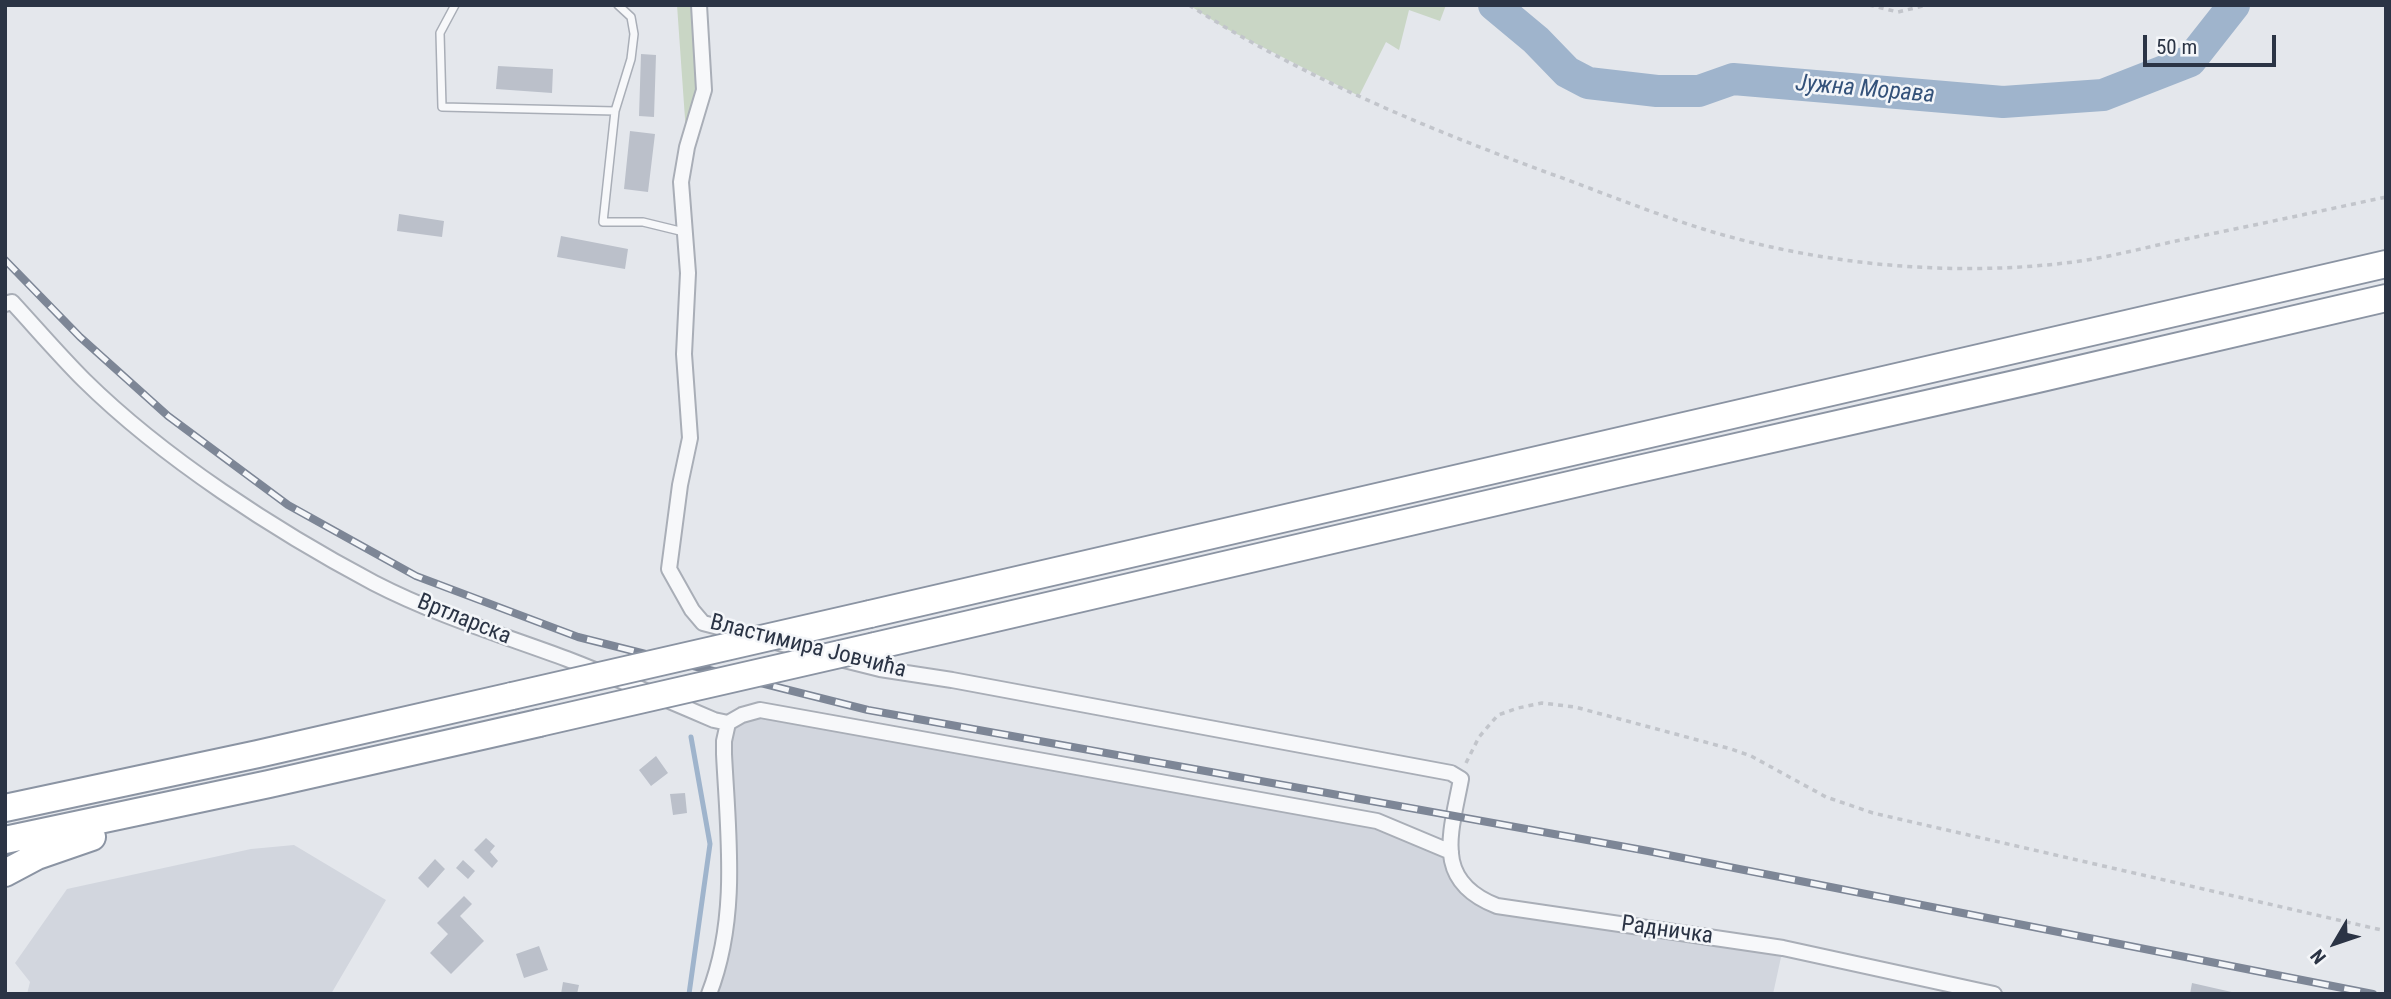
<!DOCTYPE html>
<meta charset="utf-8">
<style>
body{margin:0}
#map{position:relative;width:2391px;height:999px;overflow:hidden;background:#e4e7ec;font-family:"Roboto Condensed",sans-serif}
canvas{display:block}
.frame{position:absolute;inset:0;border:7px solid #2b3445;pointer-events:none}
.north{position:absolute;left:2300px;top:908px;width:70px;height:70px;-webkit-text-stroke:5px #f4f6f9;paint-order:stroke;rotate:231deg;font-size:19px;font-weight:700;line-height:28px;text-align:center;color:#2b3445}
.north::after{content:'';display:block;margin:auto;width:24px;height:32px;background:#2b3445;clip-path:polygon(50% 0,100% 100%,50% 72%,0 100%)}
.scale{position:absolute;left:2143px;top:35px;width:133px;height:32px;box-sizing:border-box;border:4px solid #2b3445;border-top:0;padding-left:9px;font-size:21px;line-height:24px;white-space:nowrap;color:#2b3445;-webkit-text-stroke:5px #f4f6f9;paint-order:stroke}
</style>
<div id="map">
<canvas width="2391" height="999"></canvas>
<div class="frame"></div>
<div class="north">N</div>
<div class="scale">50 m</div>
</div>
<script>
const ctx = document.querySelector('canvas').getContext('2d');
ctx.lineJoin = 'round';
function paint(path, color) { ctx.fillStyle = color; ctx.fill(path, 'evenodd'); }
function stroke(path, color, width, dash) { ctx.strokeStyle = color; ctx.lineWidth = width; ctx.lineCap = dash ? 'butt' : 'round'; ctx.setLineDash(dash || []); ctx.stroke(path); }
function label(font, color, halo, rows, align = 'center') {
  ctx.font = font + ' "Roboto Condensed",sans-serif'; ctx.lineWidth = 5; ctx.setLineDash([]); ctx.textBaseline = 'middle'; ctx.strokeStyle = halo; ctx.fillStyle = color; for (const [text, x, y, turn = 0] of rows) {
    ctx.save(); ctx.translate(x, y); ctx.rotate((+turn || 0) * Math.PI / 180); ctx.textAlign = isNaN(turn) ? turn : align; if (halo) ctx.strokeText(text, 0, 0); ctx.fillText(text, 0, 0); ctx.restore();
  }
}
const built = new Path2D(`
 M760,710L1377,821L1451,852L1478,899L1783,948L1773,994H709L719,969L728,723Z
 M294,845L386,900L331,994H27L30,982L15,963L67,889L251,849Z`);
const green = new Path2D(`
 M677,5H699L704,68L687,147Z
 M1189,5H1446L1440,21L1409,10L1399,50L1386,42L1359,96L1225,28Z`);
const stream = new Path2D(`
 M689,994L710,844L691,737`);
const river = new Path2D(`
 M1494,5L1536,40L1567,72L1588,83L1657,91H1699L1733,79L2003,102L2103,95L2190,61L2234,5`);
const building = new Path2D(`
 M641,54L656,55L654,117L639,116Z
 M498,66L553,69L552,93L496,89Z
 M630,131L655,134L648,192L624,189Z
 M399,214L444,221L442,237L397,231Z
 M561,236L628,249L625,269L557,257Z
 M656,756L668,773L651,786L639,770Z
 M685,793L687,813L673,815L670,794Z
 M486,838L495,846L490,852L498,861L492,868L474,850Z
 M435,859L445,869L428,888L418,878Z
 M463,860L475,871L468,879L456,868Z
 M464,896L472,904L460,916L484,941L451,974L430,953L448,934L437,923Z
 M539,946L548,970L524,978L516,954Z
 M563,982L579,985L577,994H561Z
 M2192,983L2236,993V994H2190Z`);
const path = new Path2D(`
 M1189,5C1299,75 1421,126 1543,171C1596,190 1649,212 1703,229C1816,264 1947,277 2065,263C2102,259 2139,249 2176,241C2246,227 2316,212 2386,197
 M1869,5L1898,12L1927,5
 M1466,763L1479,737L1498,715L1518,708L1542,703L1575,707L1731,749L1751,756L1826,797L1873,813L2386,931`);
const service = new Path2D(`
 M455,5L440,33L442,107L615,111
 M618,5L631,17L634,34L631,59L615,111L603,222H643L684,232`);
const minor = new Path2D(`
 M699,5L704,90L687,147L681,182L688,273L684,354L690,438L680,485L669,569L692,610L703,623L753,636
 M5,304L12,302C36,328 59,355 84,380C163,458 276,531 374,583C436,615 502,635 567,659C616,678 665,699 714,720L728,723L724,741V754C728,834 739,917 709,994
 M772,641L820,654
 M840,659L880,669L952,680L1451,773L1461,779C1451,833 1432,881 1497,906L1783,948L1994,994
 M728,723L742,715L760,710L1377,821L1451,852`);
const motorway = new Path2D(`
 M870,614L2386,264
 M875,646L1621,473L2033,380L2386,298
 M5,808L258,754L512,696
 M5,840L269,784L539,723
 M5,873L37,856L92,837`);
const rail = new Path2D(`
 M5,260L80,337L168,416L288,505L416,576L578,637L868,710L1648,851L2373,994`);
const motorwayBridge = new Path2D(`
 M512,696L870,614
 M539,723L875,646`);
const streetNames = [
 ["Вртларска",464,620,22],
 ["Властимира Јовчића",808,647,14],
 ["Радничка",1667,931,8]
];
const waterNames = [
 ["Јужна Морава",1865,90,5]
];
paint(built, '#d2d6de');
paint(green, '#c9d6c5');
stroke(stream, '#9fb4cc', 5);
stroke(river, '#9fb4cc', 32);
paint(building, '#bbc0ca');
stroke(service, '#a9aeb7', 10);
stroke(minor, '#a9aeb7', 18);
stroke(motorway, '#8b94a3', 30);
stroke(path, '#c2c5cb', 3.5, [5, 5]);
stroke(service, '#f7f8fa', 7);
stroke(minor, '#f7f8fa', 14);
stroke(motorway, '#fff', 26);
stroke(rail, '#7d8696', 8);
stroke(rail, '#f4f6f9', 5, [16]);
stroke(motorwayBridge, '#8b94a3', 30, []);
stroke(motorwayBridge, '#fff', 26);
label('23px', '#2b3445', '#f4f6f9', streetNames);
label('italic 24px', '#34527a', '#f4f6f9', waterNames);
</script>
